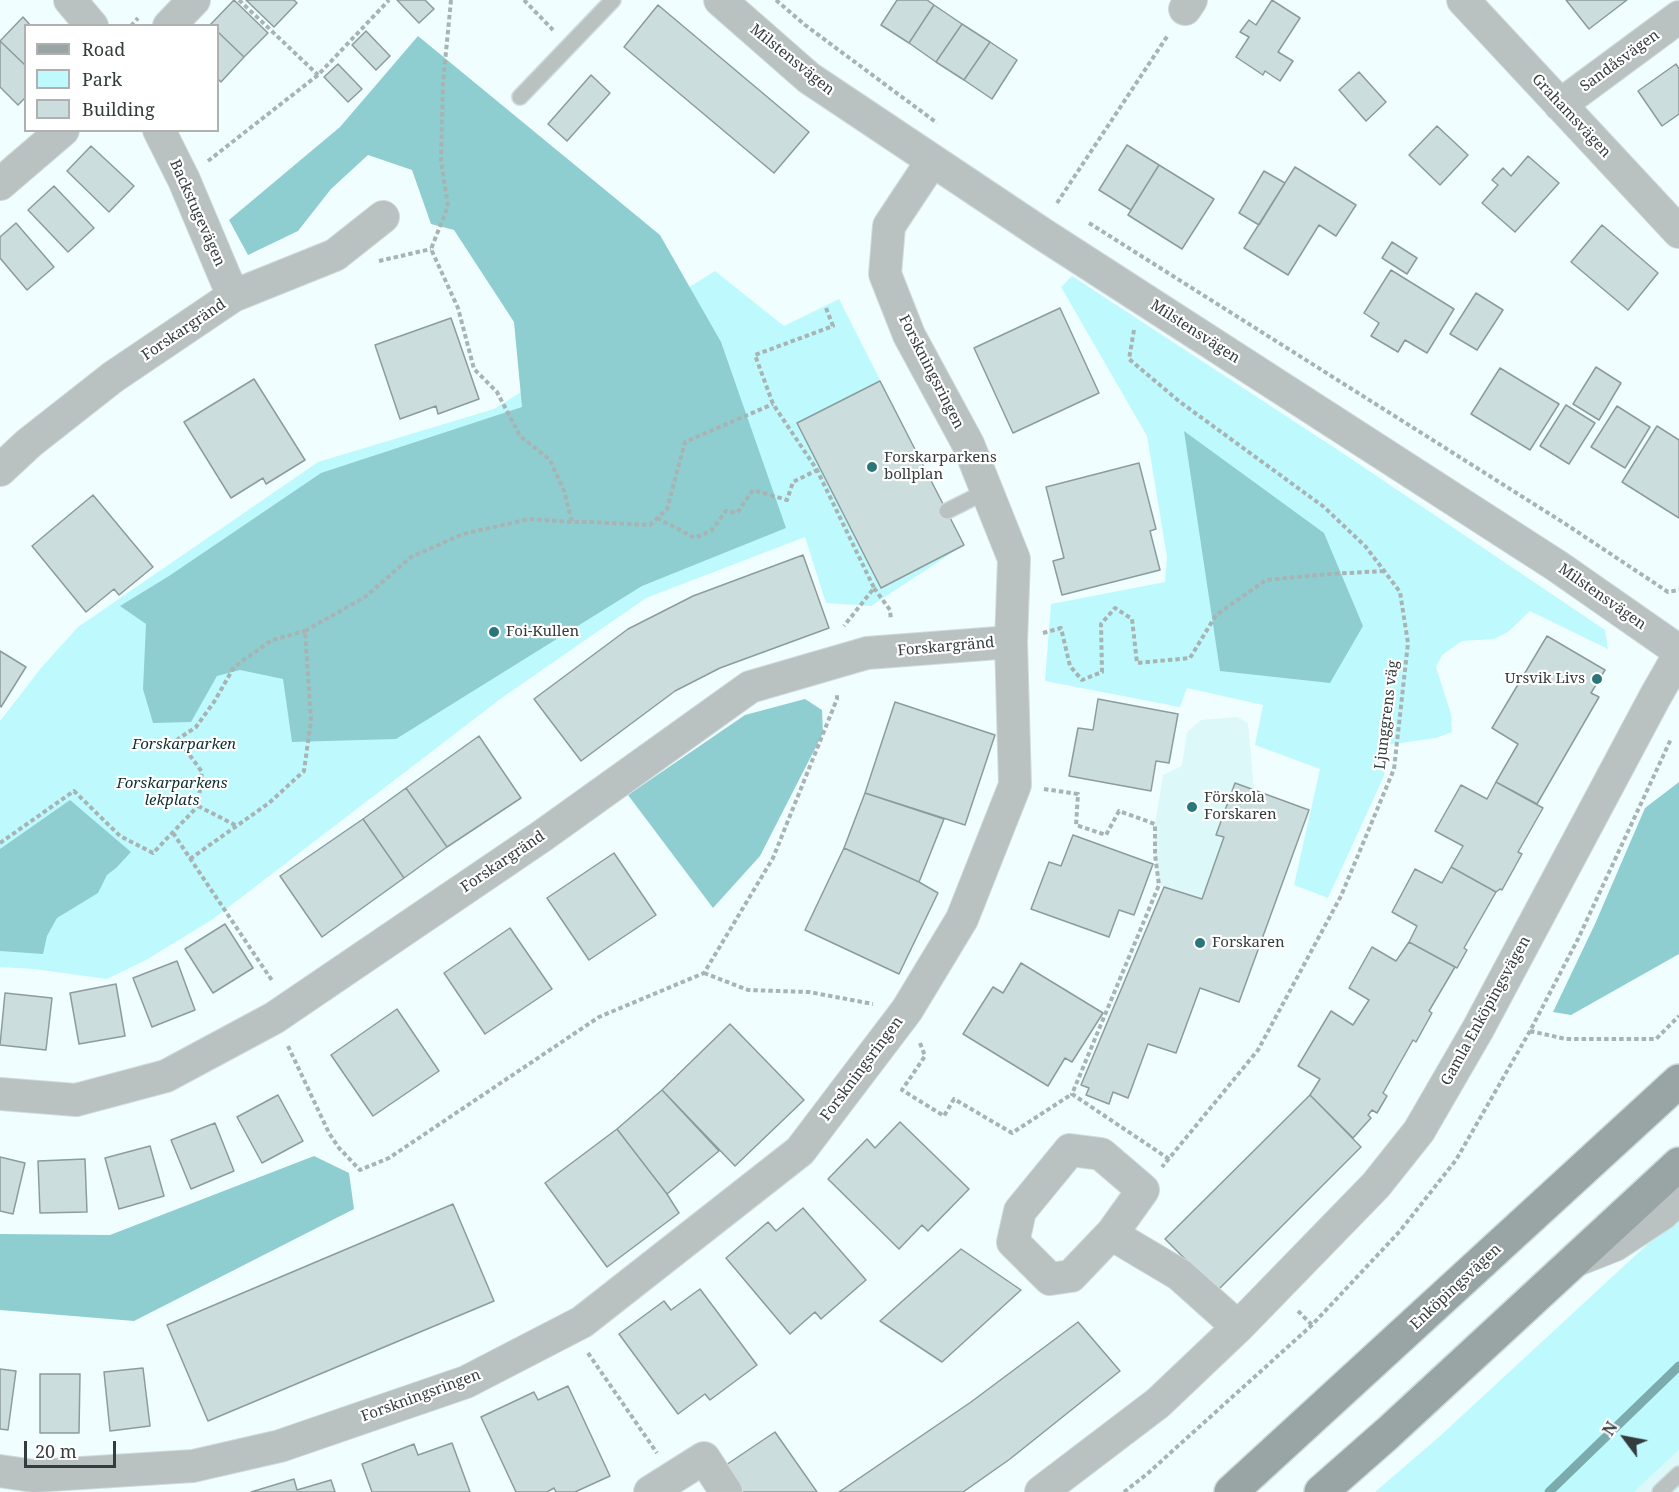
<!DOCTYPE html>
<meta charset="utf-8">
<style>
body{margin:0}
#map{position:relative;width:1679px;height:1492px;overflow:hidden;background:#f1feff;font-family:"Noto Serif",serif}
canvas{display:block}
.legend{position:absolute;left:24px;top:24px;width:195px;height:108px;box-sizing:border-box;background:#fff;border:2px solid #aeb1b1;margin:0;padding:8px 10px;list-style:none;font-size:18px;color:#353c3c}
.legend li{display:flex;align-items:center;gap:12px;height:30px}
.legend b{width:30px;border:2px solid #aeb1b1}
.north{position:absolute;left:1595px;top:1408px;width:60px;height:60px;-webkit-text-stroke:4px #fff;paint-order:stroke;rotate:302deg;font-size:16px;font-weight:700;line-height:24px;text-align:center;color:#353c3c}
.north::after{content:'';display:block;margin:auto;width:21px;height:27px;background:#353c3c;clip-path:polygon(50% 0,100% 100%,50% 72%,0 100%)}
.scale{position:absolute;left:24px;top:1441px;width:92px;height:27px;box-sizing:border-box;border:3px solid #353c3c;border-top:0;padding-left:8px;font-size:18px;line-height:21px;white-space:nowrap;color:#353c3c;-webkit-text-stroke:4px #fff;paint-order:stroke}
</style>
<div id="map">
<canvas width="1679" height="1492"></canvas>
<ul class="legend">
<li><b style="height:8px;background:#99a4a4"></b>Road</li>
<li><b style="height:16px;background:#befafd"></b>Park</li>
<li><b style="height:16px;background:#cdd"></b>Building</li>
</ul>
<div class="north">N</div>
<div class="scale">20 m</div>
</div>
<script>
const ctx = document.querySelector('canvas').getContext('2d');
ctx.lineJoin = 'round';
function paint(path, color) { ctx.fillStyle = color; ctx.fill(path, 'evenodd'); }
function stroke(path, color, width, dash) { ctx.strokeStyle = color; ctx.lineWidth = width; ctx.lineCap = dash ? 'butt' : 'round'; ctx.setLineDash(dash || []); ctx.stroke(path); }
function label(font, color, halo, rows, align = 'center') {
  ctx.font = font + ' "Noto Serif",serif'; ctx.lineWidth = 4.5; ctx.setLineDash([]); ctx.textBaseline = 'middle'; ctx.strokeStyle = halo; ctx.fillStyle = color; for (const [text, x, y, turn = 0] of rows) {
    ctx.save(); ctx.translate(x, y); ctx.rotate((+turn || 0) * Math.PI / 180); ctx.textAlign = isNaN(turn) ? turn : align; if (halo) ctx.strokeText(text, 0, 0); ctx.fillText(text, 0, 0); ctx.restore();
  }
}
const built = new Path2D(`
 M1237,717L1248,723L1254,790L1235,783L1217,835L1224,837L1202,899L1159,885L1155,855V824L1163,775L1182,766L1187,732L1201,720Z
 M1679,1450V1492H1634Z`);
const green = new Path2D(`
 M715,271L784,326L839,299L964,545L871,606L826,603L805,537L646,598L503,697L213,919L146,960L107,979L34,969L0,967V721L41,668L78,627L318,462L494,409Z
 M1072,276L1344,454L1605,630L1608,649L1530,611L1508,632L1494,639L1462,641L1442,655L1436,667L1451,714L1452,732L1436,738L1386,745L1384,776L1328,898L1294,885L1320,769L1255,745L1263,705L1187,688L1180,707L1045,681L1051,604L1165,582L1167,557L1147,436L1061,287Z
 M1679,1215V1450L1634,1492H1375L1440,1436Z`);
const forest = new Path2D(`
 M418,36L660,235L721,342L786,528L642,586L396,739L292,742L283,679L240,670L217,676L191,722L153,723L143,689L146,624L120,606L169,576L321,473L522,407L514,322L454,230L431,224L412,170L368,155L331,189L298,231L248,255L229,220L340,127Z
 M1184,431L1324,533L1363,626L1330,683L1220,671Z
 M805,699L822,710L823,733L760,856L713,908L628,795L745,715Z
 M1679,782V954L1571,1015L1553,1012L1595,924L1645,808Z
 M70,800L131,852L116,868L107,875L98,893L57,918L47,936L43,954L0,951V849Z
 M314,1156L349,1173L354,1209L134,1321L0,1310V1234L110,1235Z`);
const stream = new Path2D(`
 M1549,1492L1679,1366`);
const building = new Path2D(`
 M234,0L268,33L244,57L218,32V26L210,25Z
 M246,0H294L297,3L274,27Z
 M397,0H425L434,9L419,23Z
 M897,0H927L934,5L909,43L881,25Z
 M1272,0L1300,18L1278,52L1293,61L1280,81L1265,71L1263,75L1236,57L1249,37L1240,32L1249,20L1256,25Z
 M1566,0H1627L1589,29Z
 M658,5L809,132L774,173L624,47Z
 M934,5L962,24L936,62L909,43Z
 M23,17L31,26H26V66L0,41Z
 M962,24L990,42L964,80L936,62Z
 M366,31L390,56L376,70L352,45Z
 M218,32L244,57L221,82L218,79Z
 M0,41L26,66V97L18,105L0,87Z
 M990,42L1017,60L992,99L964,80Z
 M338,64L362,89L348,102L324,77Z
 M1676,64L1679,69V114L1662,126L1638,91Z
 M1359,72L1386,102L1366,121L1339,90Z
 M591,75L610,93L567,141L548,124Z
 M1437,126L1468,155L1440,185L1409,155Z
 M1127,145L1159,165L1131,210L1099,190Z
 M91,146L134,186L109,212L67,171Z
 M1528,156L1559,183L1515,232L1482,203L1498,185L1492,180L1503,168L1511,176Z
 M1159,165L1214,199L1182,249L1128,215Z
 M1295,167L1356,205L1336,236L1319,225L1288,275L1244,248Z
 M1264,171L1285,183L1259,225L1239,213Z
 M54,186L94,228L68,252L28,210Z
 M16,223L54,267L27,290L0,258V237Z
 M1602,225L1658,273L1628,310L1571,262Z
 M1392,242L1417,258L1407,274L1382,258Z
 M1391,270L1454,309L1427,353L1405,340L1398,352L1371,336L1379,323L1364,313Z
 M1476,293L1503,310L1477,350L1450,334Z
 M1060,308L1099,393L1013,433L974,348Z
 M451,318L479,399L438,414L436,406L400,419L375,345Z
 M1596,367L1621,383L1599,420L1573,404Z
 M1500,368L1559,404L1530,450L1471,414Z
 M254,379L305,460L266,484L263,478L231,498L184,422Z
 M880,381L964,545L881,588L797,423Z
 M1566,405L1595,423L1569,464L1540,446Z
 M1617,406L1650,427L1625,468L1591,447Z
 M1657,426L1679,440V518L1622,482Z
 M1139,463L1156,529L1150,531L1160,570L1062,595L1053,561L1064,558L1046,487Z
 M93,495L153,567L119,595L114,589L86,612L32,546Z
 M803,555L829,628L720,668L675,691L581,761L534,699L628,629L693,596Z
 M1547,636L1605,670L1591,693L1599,697L1537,804L1496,782L1518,744L1492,728Z
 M0,651L26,667L1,707L0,706Z
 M1098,699L1178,714L1169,763L1156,761L1151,791L1069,776L1078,728L1093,730Z
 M895,702L995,735L965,825L865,793Z
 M479,736L521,798L447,847L406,788Z
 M1496,782L1543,808L1518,852L1522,854L1502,890L1500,889L1496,892L1451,867L1463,846L1435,831L1461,785L1487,799Z
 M1235,783L1309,810L1239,1002L1200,988L1176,1053L1148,1044L1128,1098L1113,1092L1109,1104L1086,1095L1089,1088L1081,1085L1164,887L1202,899L1224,837L1216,835Z
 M406,788L447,847L404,878L363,819Z
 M865,793L944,819L919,882L844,848Z
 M363,819L404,878L322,937L280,876Z
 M1073,835L1153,864L1134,915L1119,910L1109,937L1031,909L1049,862L1061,866Z
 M844,848L919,882L938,893L899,974L805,930Z
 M614,853L656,915L589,960L547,898Z
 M1451,867L1496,892L1464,948L1467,950L1457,968L1409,942L1417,926L1392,912L1415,869L1442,883Z
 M225,924L253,968L213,993L185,949Z
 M510,928L552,989L485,1034L444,973Z
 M1409,942L1455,967L1429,1011L1432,1013L1416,1042L1413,1040L1383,1093L1387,1096L1377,1113L1372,1110L1368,1115L1371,1118L1353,1138L1310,1095L1320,1079L1298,1066L1331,1011L1353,1025L1369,1000L1349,988L1372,947L1396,961Z
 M177,961L195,1010L152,1027L133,978Z
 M1021,963L1103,1013L1072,1062L1065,1058L1048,1086L963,1034L993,987L1003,993Z
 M116,984L125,1036L79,1044L70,993Z
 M5,993L52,998L46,1050L0,1045Z
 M397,1009L439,1071L373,1116L331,1055Z
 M730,1024L804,1100L735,1166L662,1090Z
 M662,1090L719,1151L667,1194L617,1129Z
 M278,1095L303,1141L262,1163L237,1117Z
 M1310,1095L1361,1147L1217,1291L1165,1239Z
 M900,1122L969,1189L928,1231L922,1225L899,1249L828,1179L867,1139L875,1148Z
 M215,1123L234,1171L191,1189L171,1140Z
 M617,1129L667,1194L679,1213L607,1267L545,1183Z
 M150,1146L164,1196L119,1209L105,1158Z
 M0,1157L25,1163L13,1214L0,1211Z
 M85,1159L87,1212L40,1213L38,1161Z
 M453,1204L494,1301L208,1421L167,1325Z
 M803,1208L866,1280L821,1319L815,1312L790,1334L726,1258L768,1222L776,1231Z
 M961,1249L1021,1290L942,1362L880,1321Z
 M700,1289L757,1365L710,1400L705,1394L678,1414L619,1334L664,1301L671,1310Z
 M1078,1322L1120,1371L1010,1459L963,1492H839L971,1402Z
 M143,1368L150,1426L110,1431L104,1372Z
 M0,1369L16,1371L8,1430L0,1429Z
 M40,1374H80L79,1433H40Z
 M568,1386L610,1476L575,1492H556L554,1488L547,1492H516L481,1417L534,1392L538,1400Z
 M775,1432L817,1492H734L720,1469Z
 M452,1443L470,1492H372L362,1464L414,1444L418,1455Z
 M294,1479L297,1490L331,1480L335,1492H251Z`);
const path = new Path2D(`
 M239,0L318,75
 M451,0L443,83L441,161L448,206L431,249L458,308L474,369L497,392L520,436L550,460L564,491L572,522
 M524,0L553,30
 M776,0L805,25L937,123
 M131,26L138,18
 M208,161L318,75L389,0
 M1057,203L1168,35
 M1089,223L1564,523L1668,592L1679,590
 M379,261L431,249
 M826,308L833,326L755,355L773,404L817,470L874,588L844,626
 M1134,330L1129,359L1180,402L1324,507L1366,547L1400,592L1408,643L1394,769L1341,896L1258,1050L1162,1167
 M657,518L695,538L711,531L726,511L737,513L753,490L787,500L793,482L817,470
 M874,588L890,610L891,620
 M1043,633L1061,628L1070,666L1082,680L1102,672L1101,624L1115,608L1132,619L1137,663L1190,658L1216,615L1266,580L1330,574L1384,571
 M1044,789L1078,794L1076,825L1106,835L1119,811L1155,824V855L1159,885L1072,1094L1169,1159
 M198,806L237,826
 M173,833L273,982
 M0,843L74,791L120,836L153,853L198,806L202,772L178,739L196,727L214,702L234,667L272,640L305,631
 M190,859L269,803L304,771L311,720L305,631L365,597L411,557L463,534L529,519L572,522H589L650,525L667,509L685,442L773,404
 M704,973L748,990L809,992L873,1004
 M1530,1031L1566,1039H1656L1679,1016
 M920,1043L925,1056L902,1090L944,1116L954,1099L1012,1133L1072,1094
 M288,1046L329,1133L339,1148L360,1170L389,1158L599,1017L704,973L773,858L837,699V694
 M1298,1311L1312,1325
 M588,1353L657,1453
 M1124,1492L1147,1474L1312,1325L1400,1231L1456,1160L1530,1031L1578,939L1671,739`);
const lane = new Path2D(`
 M520,97L613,0
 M947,511L987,491
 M1660,1492L1679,1474`);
const street = new Path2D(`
 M70,0L92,26
 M720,0L809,78L1041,233L1557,566L1679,651
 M1463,0L1679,232
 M1185,9L1191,0
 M169,26L194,0
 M1560,105L1679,17
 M159,130L184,180L233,296
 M0,184L63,130
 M0,470L29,443L113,377L233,296L335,255L383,217
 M0,1094L76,1100L166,1076L274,1018L542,836L750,687L867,653L1011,642
 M1070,1150L1101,1154L1143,1190L1113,1232L1071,1276L1050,1279L1013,1242L1020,1211Z
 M1111,1234L1180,1275L1238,1327
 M1577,1260L1615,1245L1662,1214L1679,1198
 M0,1471L34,1476L193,1466L280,1446L466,1382L582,1322L800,1151L907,1010L962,919L1015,785L1011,642L1014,559L968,444L909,335L885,274L889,226L932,161
 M650,1492L704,1458L726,1492
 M1041,1492L1158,1403L1238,1327L1376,1185L1419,1131L1478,1029L1655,697L1679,655`);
const secondary = new Path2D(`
 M1231,1492L1679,1081
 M1321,1492L1388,1433L1679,1164`);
const markers = [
 [872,467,6,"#2c767a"],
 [494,632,6,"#2c767a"],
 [1597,679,6,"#2c767a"],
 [1192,807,6,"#2c767a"],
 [1200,943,6,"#2c767a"]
];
const streetNames = [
 ["Milstensvägen",792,60,39],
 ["Sandåsvägen",1620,61,-36],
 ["Grahamsvägen",1571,116,47],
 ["Backstugevägen",197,213,66],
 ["Forskargränd",184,330,-34],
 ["Milstensvägen",1195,332,33],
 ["Forskningsringen",931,372,63],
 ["Milstensvägen",1602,597,35],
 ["Forskargränd",946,647,-5],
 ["Ljunggrens väg",1387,715,-83],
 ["Forskargränd",503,862,-34],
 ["Gamla Enköpingsvägen",1486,1011,-61],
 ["Forskningsringen",862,1069,-53],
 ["Enköpingsvägen",1456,1287,-43],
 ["Forskningsringen",421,1396,-20]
];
const poiNames = [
 ["Forskarparkens",884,458],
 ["bollplan",884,475],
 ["Foi-Kullen",506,632],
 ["Ursvik Livs",1585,679,"right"],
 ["Förskola",1204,798],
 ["Forskaren",1204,815],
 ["Forskaren",1212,943]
];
const parkNames = [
 ["Forskarparken",184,745],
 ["Forskarparkens",172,784],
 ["lekplats",172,801]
];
paint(built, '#ddf8f9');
paint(green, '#befafd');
paint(forest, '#8eced1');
stroke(stream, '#7babad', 9);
paint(building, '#cdd');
stroke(building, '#8c9c9c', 1.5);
stroke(lane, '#cfdbdc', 18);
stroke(street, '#cfdbdc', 34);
stroke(secondary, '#cfdbdc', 36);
stroke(path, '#a8b3b4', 4, [4.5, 3]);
stroke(lane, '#b9c1c1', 15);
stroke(street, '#b9c1c1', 32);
stroke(secondary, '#99a4a4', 33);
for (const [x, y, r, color] of markers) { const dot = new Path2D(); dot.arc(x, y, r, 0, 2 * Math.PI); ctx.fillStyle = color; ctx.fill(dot); stroke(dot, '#fff', 2); }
label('15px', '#353c3c', '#fff', streetNames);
label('15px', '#353c3c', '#fff', poiNames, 'left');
label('italic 15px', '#0e2f31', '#fff', parkNames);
</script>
